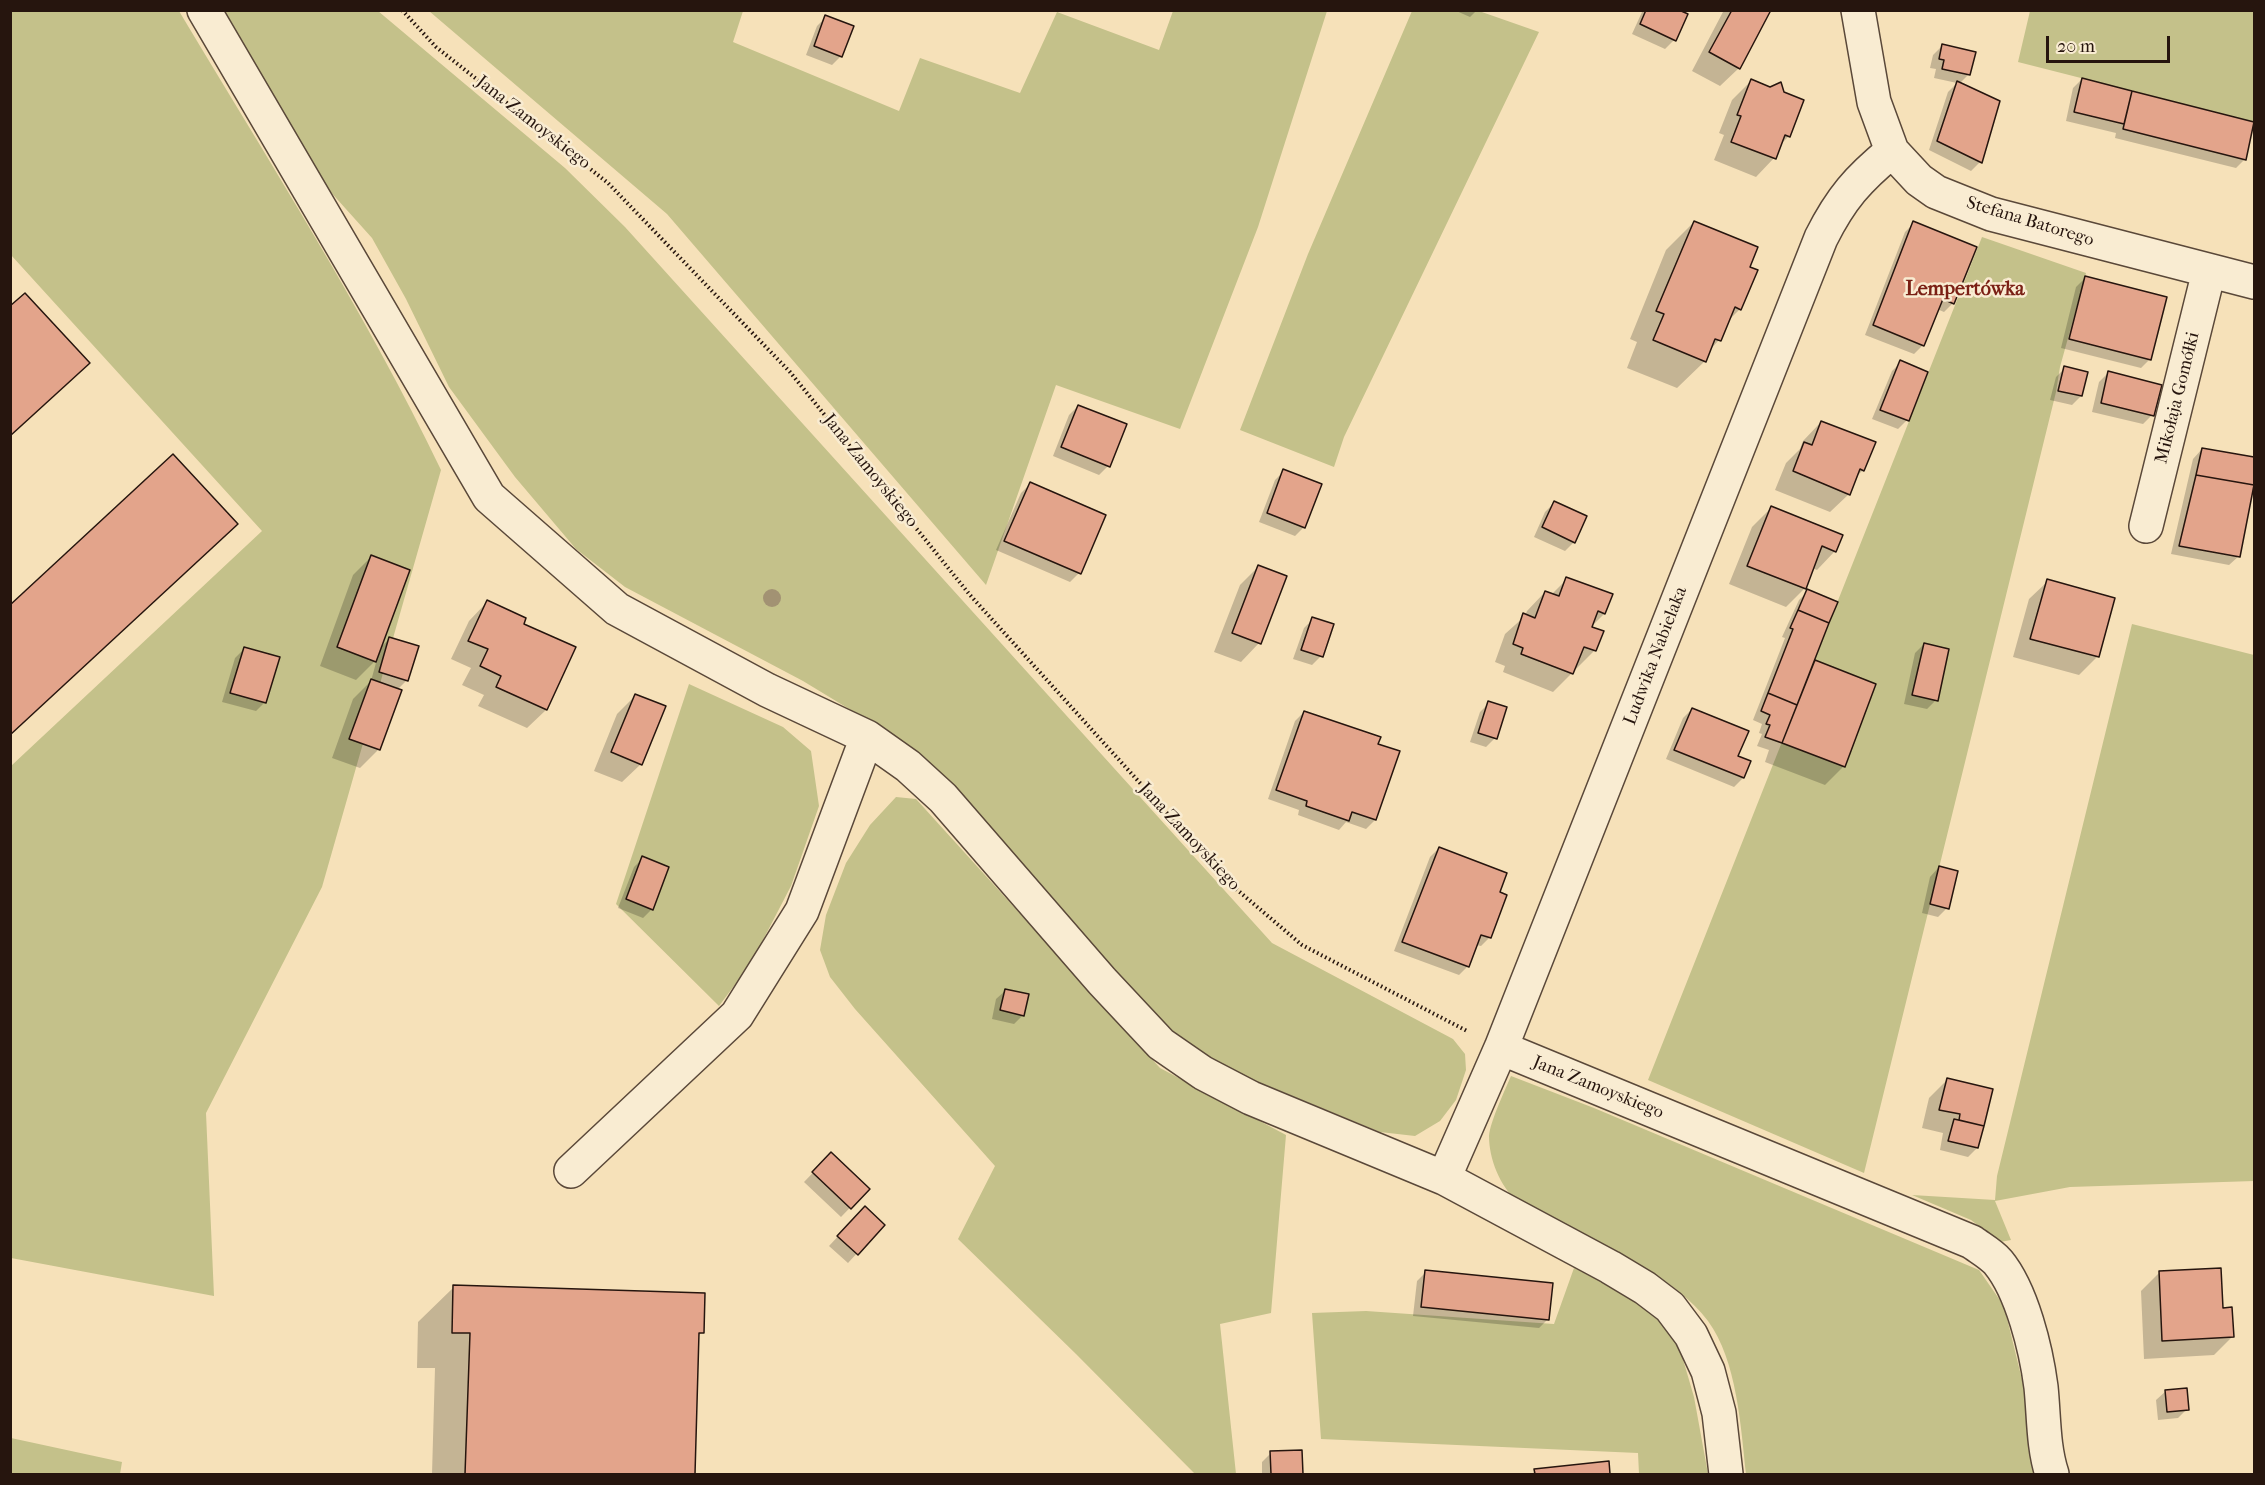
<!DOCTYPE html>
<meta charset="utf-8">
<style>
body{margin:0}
#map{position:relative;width:2265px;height:1485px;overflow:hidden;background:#f6e1b9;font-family:"IM FELL French Canon",serif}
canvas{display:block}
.frame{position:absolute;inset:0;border:12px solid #26150e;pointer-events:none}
.scale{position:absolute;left:2046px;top:36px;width:124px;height:27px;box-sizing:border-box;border:3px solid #26150e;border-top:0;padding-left:8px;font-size:18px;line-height:21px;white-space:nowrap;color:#26150e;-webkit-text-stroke:4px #f9ecd2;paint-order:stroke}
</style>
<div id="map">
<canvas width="2265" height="1485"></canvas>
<div class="frame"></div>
<div class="scale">20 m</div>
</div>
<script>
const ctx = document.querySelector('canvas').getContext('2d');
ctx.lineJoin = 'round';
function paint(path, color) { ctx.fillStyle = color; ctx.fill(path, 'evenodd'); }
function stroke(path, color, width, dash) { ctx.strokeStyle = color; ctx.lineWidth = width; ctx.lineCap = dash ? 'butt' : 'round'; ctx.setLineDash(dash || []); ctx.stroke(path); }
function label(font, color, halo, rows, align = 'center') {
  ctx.font = font + ' "IM FELL French Canon",serif'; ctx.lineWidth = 5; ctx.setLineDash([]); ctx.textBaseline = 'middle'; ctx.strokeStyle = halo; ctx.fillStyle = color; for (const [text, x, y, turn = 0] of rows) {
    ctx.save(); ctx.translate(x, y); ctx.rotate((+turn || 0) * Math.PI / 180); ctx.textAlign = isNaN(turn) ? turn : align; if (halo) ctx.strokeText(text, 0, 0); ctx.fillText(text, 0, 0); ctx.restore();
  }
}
const green = new Path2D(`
 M11,11H179C269,162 365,311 441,470L322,887L206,1113L214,1296L11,1258V766L262,531L11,255Z
 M222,11H378L565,168L625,227L1272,943L1453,1039L1465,1054L1466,1070L1456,1100L1440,1121L1415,1136L1380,1132L1224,1068L1185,1043L1100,959L892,735L803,681L625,587L576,549L515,477L449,387L406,299L372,238L319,179Z
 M429,11H743L733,42L899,111L920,58L1020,93L1057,12L1159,50L1173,11H1327L1258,227L1180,429L1056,385L986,585L667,214Z
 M1412,11H1479L1539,32L1344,437L1334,467L1240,430L1308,254Z
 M2030,11H2254V122L2018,62Z
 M1982,237L2086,273L2060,367L2056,392L1864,1173L1648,1080Z
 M2132,624L2254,655V1181L2070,1187L1995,1201L2011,1240L2000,1242L1971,1220L1912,1195L1995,1200L1997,1176Z
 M689,684L783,727L811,751L819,806L791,886L751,963L719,1006L616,904Z
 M896,797L916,799L1160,1068L1286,1135L1271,1313L1220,1324L1236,1474H1195L1076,1354L958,1239L995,1166L855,1009L830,977L820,950L826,915L846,863L870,825Z
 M1511,1076L1594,1108L1979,1270L2004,1306L2045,1474H1746C1741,1428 1737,1360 1708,1321C1676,1278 1609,1248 1562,1224C1548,1217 1529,1211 1517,1201C1500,1186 1489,1159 1489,1136C1490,1122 1505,1090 1511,1076Z
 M1574,1268L1660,1310L1675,1332L1694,1397L1708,1474H1639L1638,1453L1321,1439L1312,1313L1366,1311L1554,1324Z
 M11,1438L122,1462L120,1474H11Z`);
const shadow = new Path2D(`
 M1454,10H1477L1470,17Z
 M1639,10H1681L1674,40L1665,49L1632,34L1642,12Z
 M1724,10H1769L1739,68L1720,86L1692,71Z
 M826,17L841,56L832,65L806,55L817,26Z
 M1942,46L1969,74L1959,84L1999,102L1980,162L1971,171L1929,150L1948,92L1957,83L1934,78L1936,69L1930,68L1933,55Z
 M2082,79L2254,123L2245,159L2236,168L2115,138L2116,133L2066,121L2073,88Z
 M1751,81L1802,100L1788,137L1779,146L1774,158L1756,177L1714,160L1724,135L1719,133L1732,100Z
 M1694,222L1748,268L1740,309L1728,321L1719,340L1709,351L1705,361L1677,388L1627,368L1637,342L1630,339L1666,250Z
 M1914,223L1953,303L1944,312L1937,309L1923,345L1914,354L1865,335L1905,232Z
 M2085,278L2150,359L2141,368L2061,348L2076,287Z
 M1901,362L1907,420L1898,429L1872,419L1892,371Z
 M2065,368L2081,396L2072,405L2050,400L2056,377Z
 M2108,373L2152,415L2143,424L2092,412L2099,382Z
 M1078,406L1108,466L1099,475L1053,456L1069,415Z
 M1821,422L1863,470L1855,478L1849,494L1830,512L1775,490L1786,463L1800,449L1803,441Z
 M2202,449L2254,458V475L2239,556L2229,565L2171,554L2193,459Z
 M1284,471L1304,527L1295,536L1259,522L1275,480Z
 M1030,484L1079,573L1070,582L996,550L1021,493Z
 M1554,503L1574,542L1565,551L1534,537L1545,512Z
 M1771,508L1835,551L1817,570L1812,568L1805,588L1786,607L1729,584L1752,527Z
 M371,557L380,648L389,639L407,680L397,690L379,749L360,768L332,758L353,699L371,681L377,659L356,680L320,666L353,575Z
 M1258,567L1259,643L1241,662L1214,652L1240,585Z
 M1567,579L1604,614L1590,628L1602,632L1594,651L1576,669H1574L1572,673L1553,692L1503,672L1505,666L1495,662L1505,634L1525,616L1527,611L1545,592L1551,595Z
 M2048,581L2113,599L2097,657L2079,675L2013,657L2029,599Z
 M1808,591L1813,661L1874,685L1844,766L1825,785L1765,762L1769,750L1757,746L1762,734L1759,733L1762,724L1753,720L1785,638L1782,637L1799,600Z
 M487,602L522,624L574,648L546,710L527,728L478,706L484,695L462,685L471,668L451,659L469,621Z
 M1313,619L1321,656L1312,665L1293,659L1304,628Z
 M1924,644L1936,700L1927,709L1904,704L1915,653Z
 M244,649L265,702L256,711L222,702L235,658Z
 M636,695L641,764L622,782L594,771L617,714Z
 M1489,703L1495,738L1486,747L1470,742L1480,712Z
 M1692,709L1736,757L1743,778L1734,787L1666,759L1683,718Z
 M1304,712L1376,745L1398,752L1375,820L1366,829L1346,822L1339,830L1298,815L1299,810L1268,799L1295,721Z
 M1439,848L1498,893L1490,937L1481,946L1476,945L1468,966L1459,975L1394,951L1430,857Z
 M643,858L652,909L643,918L618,908L634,867Z
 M1939,867L1947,908L1938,917L1922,913L1930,877Z
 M1006,990L1023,1015L1014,1024L992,1019L996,999Z
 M1947,1080L1991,1090L1977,1148L1968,1157L1940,1150L1943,1133L1922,1128L1929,1098Z
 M831,1154L868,1189L841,1217L804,1182Z
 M856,1217L883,1225L848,1263L829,1246Z
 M1426,1272L1548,1319L1539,1328L1413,1316L1417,1281Z
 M2159,1273L2222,1309L2233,1336L2214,1355L2144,1359L2141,1291Z
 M454,1287L702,1332L698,1336L694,1474H432L435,1368H417L418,1322Z
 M2166,1391L2187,1409L2178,1418L2158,1420L2156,1400Z
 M1301,1452L1302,1474H1262V1462L1271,1453Z
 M1607,1463L1608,1474H1532L1535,1471Z`);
const building = new Path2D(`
 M1646,10H1679L1688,14L1676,41L1640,24Z
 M1732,10H1771L1740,69L1709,52Z
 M825,15L854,26L842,57L814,46Z
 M1942,44L1976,52L1970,75L1942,69L1944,60L1939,59Z
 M2082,78L2132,91L2124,124L2074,112Z
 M1751,79L1770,87L1781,82L1784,92L1804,100L1790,137L1785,135L1776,159L1731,142L1741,116L1737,115Z
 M1957,81L2000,101L1982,163L1937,141Z
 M2132,91L2254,122L2246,160L2123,129Z
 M1694,221L1758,247L1750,267L1758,270L1741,310L1735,307L1721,341L1715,339L1706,362L1653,340L1664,314L1656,311Z
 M1913,221L1977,247L1954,304L1943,299L1924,346L1873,325Z
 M2085,276L2167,297L2151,360L2069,339Z
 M25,293L90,363L10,436V306Z
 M1900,360L1928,372L1909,421L1880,410Z
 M2064,366L2088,372L2082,396L2058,391Z
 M2108,371L2162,385L2154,416L2101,403Z
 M1078,405L1127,424L1110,467L1061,447Z
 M1821,421L1876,442L1864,471L1860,469L1850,495L1793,471L1804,442L1812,445Z
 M2202,448L2254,457V485L2196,475Z
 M173,454L238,524L10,735V605Z
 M1283,469L1322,484L1305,528L1267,513Z
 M2196,475L2254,485L2240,557L2179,546Z
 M1030,482L1106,515L1081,574L1004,541Z
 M1554,501L1587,516L1575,543L1542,527Z
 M1771,506L1843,535L1836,552L1822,546L1806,589L1747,566Z
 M371,555L410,570L376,662L337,647Z
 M1258,565L1287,576L1261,644L1232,633Z
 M1566,577L1613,594L1605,614L1598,611L1592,627L1604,631L1596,651L1584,647L1573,674L1521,654L1523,648L1513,644L1523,613L1535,618L1545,591L1559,596Z
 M2047,579L2115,598L2099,657L2030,639Z
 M1807,589L1838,602L1829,623L1798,610Z
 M487,600L526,618L524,624L576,647L547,710L496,687L501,676L480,666L488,649L468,641Z
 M1798,610L1829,623L1797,705L1768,693L1793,629L1790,628Z
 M1312,617L1334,624L1323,657L1301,650Z
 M389,637L419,646L408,681L379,672Z
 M1924,643L1949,649L1938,701L1912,695Z
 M244,647L280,657L266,703L230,693Z
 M1815,660L1876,684L1845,767L1782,743Z
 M371,679L402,690L380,750L349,739Z
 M1768,693L1797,705L1782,743L1765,737L1770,725L1766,724L1770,715L1761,711Z
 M635,694L666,706L642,765L611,752Z
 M1488,701L1507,707L1497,739L1478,733Z
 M1692,708L1749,731L1738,756L1751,761L1744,778L1674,750Z
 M1304,711L1381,737L1378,744L1400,751L1376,820L1352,812L1349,821L1306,806L1307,801L1276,790Z
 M1439,847L1507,873L1500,892L1507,895L1491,938L1481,935L1469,967L1402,942Z
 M642,856L669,867L653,910L626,899Z
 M1939,866L1958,871L1949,909L1930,904Z
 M1005,989L1029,994L1024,1016L1000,1010Z
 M1947,1078L1993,1089L1984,1126L1959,1120L1960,1114L1939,1110Z
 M1954,1119L1984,1126L1978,1148L1948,1141Z
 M831,1152L870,1189L851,1209L812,1172Z
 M865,1206L885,1225L858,1255L837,1236Z
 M2221,1268L2223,1308L2232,1307L2234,1337L2162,1341L2159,1271Z
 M1425,1270L1553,1283L1549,1320L1421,1307Z
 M453,1285L705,1293L704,1333H699L695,1474H465L470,1333H452Z
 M2187,1388L2189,1410L2167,1412L2165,1390Z
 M1302,1450L1303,1474H1271L1270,1451Z
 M1609,1461L1610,1474H1535L1534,1469Z`);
const path = new Path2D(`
 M402,10L436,47L608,183L790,372L970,595L1235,888L1302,945L1467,1031`);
const minor = new Path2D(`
 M204,10L489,497L617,609L767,690L867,737L908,766L943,798L1102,981L1161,1044L1203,1073L1251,1098L1444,1178L1610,1267L1645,1288L1670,1307L1691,1335L1708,1371L1719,1413L1726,1474
 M1858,10L1874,102L1892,151L1919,180L1936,192L1991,214L2254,282
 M2146,526L2209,271
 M1501,1048L1972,1242C1980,1248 1991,1254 1998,1262C2022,1291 2036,1349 2041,1387C2044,1416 2043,1447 2052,1474
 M571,1171L737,1015L802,911L867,737
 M1444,1178L1501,1048L1821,238C1841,198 1858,179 1892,151`);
const trees = [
 [772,598]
];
const streetNames = [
 ["Jana Zamoyskiego",533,123,38],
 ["Stefana Batorego",2030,222,17],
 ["Mikołaja Gomółki",2178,398,-76],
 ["Jana Zamoyskiego",870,471,51],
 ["Ludwika Nabielaka",1656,656,-69],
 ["Jana Zamoyskiego",1189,837,47],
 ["Jana Zamoyskiego",1598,1088,22]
];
const neighbourhoodNames = [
 ["Lempertówka",1965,290]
];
paint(green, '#c4c18a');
paint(shadow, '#0003');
paint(building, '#e3a48b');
stroke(building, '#26150e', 1.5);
stroke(minor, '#5a4839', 36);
stroke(path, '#26150e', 4, [1.5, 3]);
stroke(minor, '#f9ecd2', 33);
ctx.fillStyle = '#a29273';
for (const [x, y] of trees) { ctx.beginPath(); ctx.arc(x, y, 9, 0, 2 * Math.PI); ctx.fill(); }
label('18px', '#26150e', '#f9ecd2', streetNames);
label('bold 20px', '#7a1f14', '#f9ecd2', neighbourhoodNames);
</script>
